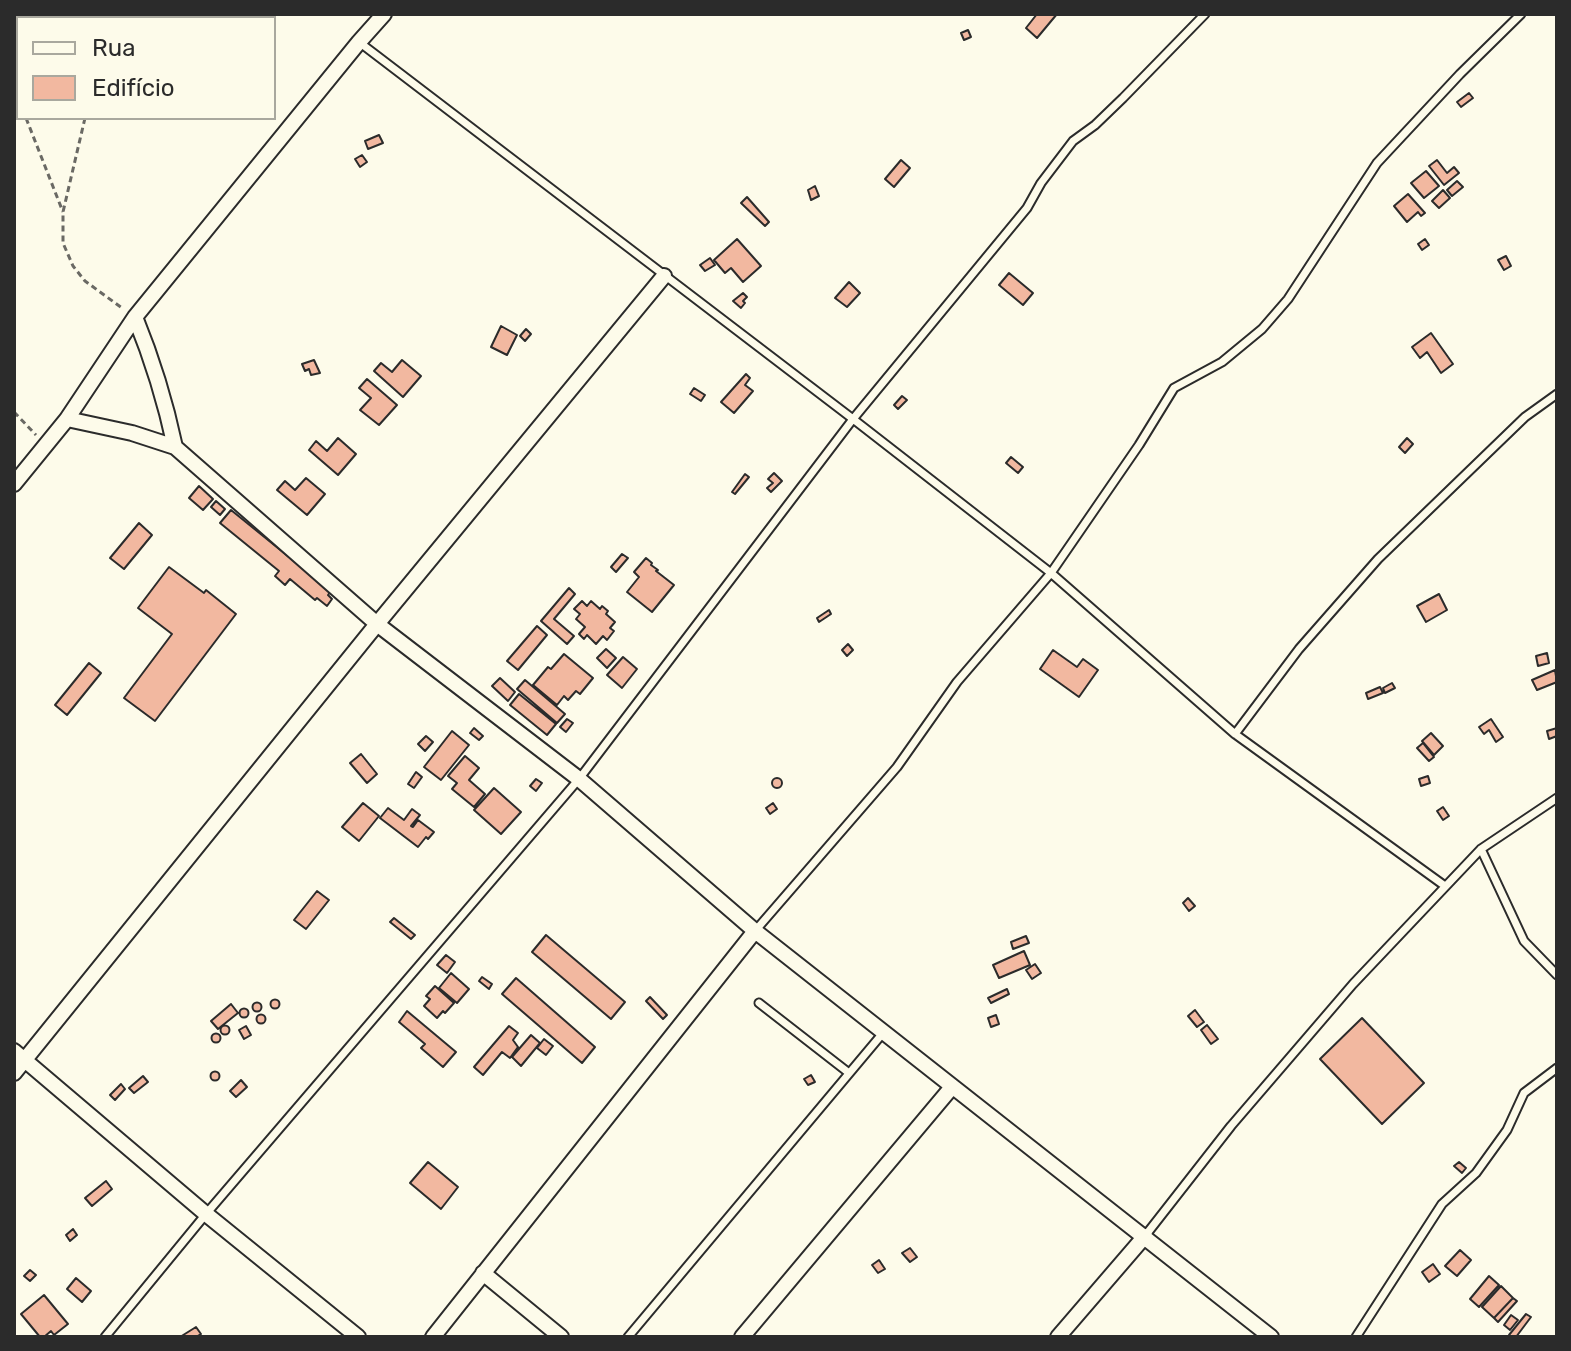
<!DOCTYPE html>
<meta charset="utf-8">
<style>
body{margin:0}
#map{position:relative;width:1571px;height:1351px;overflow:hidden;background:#fdfbea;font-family:Rubik,sans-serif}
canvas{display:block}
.frame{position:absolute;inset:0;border:16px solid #2b2b2b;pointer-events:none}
.legend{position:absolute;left:16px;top:16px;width:260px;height:104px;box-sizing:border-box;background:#fdfbea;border:2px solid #a9a89e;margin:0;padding:10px 14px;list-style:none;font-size:24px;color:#2b2b2b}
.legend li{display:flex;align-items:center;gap:16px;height:40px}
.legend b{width:40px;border:2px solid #a9a89e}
</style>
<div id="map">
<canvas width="1571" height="1351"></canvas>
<div class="frame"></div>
<ul class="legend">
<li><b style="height:10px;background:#fdfbea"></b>Rua</li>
<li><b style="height:22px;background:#f2b8a0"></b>Edifício</li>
</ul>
</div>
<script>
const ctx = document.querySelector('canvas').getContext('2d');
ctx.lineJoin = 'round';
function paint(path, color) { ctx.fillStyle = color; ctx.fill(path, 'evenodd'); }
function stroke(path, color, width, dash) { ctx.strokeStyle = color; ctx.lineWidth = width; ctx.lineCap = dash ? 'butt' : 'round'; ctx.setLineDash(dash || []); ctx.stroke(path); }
const building = new Path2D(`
 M1037,14H1057L1037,38L1026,28Z
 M968,30L971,37L964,40L961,33Z
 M1469,93L1473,98L1461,107L1457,102Z
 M379,135L383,143L368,149L365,141Z
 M362,155L367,162L360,167L355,159Z
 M901,160L910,168L894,187L885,179Z
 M1437,160L1447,173L1454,167L1459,173L1444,185L1429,166Z
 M1426,171L1439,186L1424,198L1411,183Z
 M1457,181L1463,187L1452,196L1447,190Z
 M815,186L819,196L811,200L808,190Z
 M1443,190L1450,198L1439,208L1432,201Z
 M1408,194L1425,213L1421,216L1418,212L1407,222L1394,206Z
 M747,197L769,222L765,226L741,203Z
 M737,239L761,266L743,282L731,268L725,273L714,260Z
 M1425,239L1429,245L1422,250L1418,244Z
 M1506,256L1511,266L1504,270L1498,260Z
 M710,258L715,265L705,271L700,265Z
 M1009,273L1033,293L1023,305L999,285Z
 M849,282L860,293L847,307L835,298Z
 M743,293L747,297L743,301L745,303L741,308L733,301Z
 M501,326L517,335L507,355L491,347Z
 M526,329L531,334L525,341L520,336Z
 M1431,333L1453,364L1441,373L1427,352L1420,358L1412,347Z
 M314,360L320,373L311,375L309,369L305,371L302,364Z
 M402,360L421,376L403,397L374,371L381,363L392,372Z
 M746,374L750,378L745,385L753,391L734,413L721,402Z
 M367,379L397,405L379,425L360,410L371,398L359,388Z
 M694,388L705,395L701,401L690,394Z
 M902,396L907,400L898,409L894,405Z
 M338,438L356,454L338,475L309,450L316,441L327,451Z
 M1407,438L1413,444L1405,453L1399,447Z
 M1011,457L1023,467L1018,473L1006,463Z
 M774,473L782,481L771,492L767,488L773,483L768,479Z
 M745,474L749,477L735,494L732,492Z
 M306,478L325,494L307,515L277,490L285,481L295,490Z
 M199,486L213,499L203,510L189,498Z
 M216,501L225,509L220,515L211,507Z
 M231,510L331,591L328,595L332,599L327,606L317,598L315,600L290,579L285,585L275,576L279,571L220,523Z
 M139,523L152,535L124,569L110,558Z
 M622,554L628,558L616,572L611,567Z
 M646,558L652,563L651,565L658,570L656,571L674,585L652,612L627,592L639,577L634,572Z
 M169,567L204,593L206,590L236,614L155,721L124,698L172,634L138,608Z
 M569,588L575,594L554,619L574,636L567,644L541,621Z
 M1439,594L1447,610L1426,622L1417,606Z
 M582,601L587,606L591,601L600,609L602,606L608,611L606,614L615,622L610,628L614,631L607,640L603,636L596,644L587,635L584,639L579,634L585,627L576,619L580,614L574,609Z
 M829,610L831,614L819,622L817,618Z
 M537,626L547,635L518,670L507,661Z
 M848,644L853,650L847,656L842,650Z
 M606,649L616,658L607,668L597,658Z
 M1053,650L1077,667L1083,659L1098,670L1079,697L1040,669Z
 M1547,653L1549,663L1538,666L1536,656Z
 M564,654L593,678L580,694L576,691L568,700L564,696L557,705L533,685L548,667L551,669Z
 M623,657L637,669L622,688L607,675Z
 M89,663L101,673L67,715L55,705Z
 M1555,670L1557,682L1537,690L1532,680Z
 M500,678L515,692L508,701L492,686Z
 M525,680L565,714L557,723L517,689Z
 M1392,683L1395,688L1385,693L1383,688Z
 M1380,687L1383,693L1368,699L1366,693Z
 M519,694L556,724L547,735L510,705Z
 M567,719L573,723L566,732L560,727Z
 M1491,719L1503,737L1496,742L1489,730L1484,734L1479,727Z
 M474,728L483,736L479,740L470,733Z
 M1557,728V736L1549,739L1547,731Z
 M452,731L469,745L441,780L424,767Z
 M1431,733L1443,746L1434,755L1422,741Z
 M426,736L433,742L425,751L418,744Z
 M1423,743L1434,757L1429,761L1417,748Z
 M361,754L377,774L367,783L350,763Z
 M465,756L479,768L469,780L485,794L474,807L452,789L457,783L448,776Z
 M416,772L422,777L414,788L408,784Z
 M1428,776L1430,783L1421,786L1419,779Z
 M772 783a5 5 0 1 1 10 0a5 5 0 1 1-10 0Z
 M536,779L542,783L536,791L530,786Z
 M494,788L521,812L501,834L474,810Z
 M363,803L379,816L359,841L342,827Z
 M773,803L777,809L770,814L766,808Z
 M1443,807L1449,816L1443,820L1437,811Z
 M388,808L404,820L412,809L420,815L411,826L413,827L418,820L434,832L428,839L426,837L418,847L380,818Z
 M317,891L329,900L306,929L294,920Z
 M1188,898L1195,906L1189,911L1183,903Z
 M394,918L415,935L411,939L390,922Z
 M546,935L625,1002L611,1019L532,952Z
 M1026,936L1029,943L1013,949L1011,942Z
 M1024,951L1030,965L999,978L993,965Z
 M446,955L455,962L447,973L437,965Z
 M1035,964L1041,973L1032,979L1026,970Z
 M451,973L469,989L457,1003L439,988Z
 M482,977L492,984L489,989L479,981Z
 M516,978L595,1047L582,1063L502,994Z
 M435,986L454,1003L445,1013L443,1011L437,1018L424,1006L430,999L426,996Z
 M1007,989L1009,994L991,1003L988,998Z
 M650,997L667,1015L663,1019L646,1001Z
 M270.5 1004a4.5 4.5 0 1 1 9 0a4.5 4.5 0 1 1-9 0Z
 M252.5 1007a4.5 4.5 0 1 1 9 0a4.5 4.5 0 1 1-9 0Z
 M231,1004L238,1013L218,1029L211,1021Z
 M239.5 1013a4.5 4.5 0 1 1 9 0a4.5 4.5 0 1 1-9 0Z
 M1195,1010L1204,1022L1197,1027L1188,1016Z
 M407,1011L456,1052L443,1067L421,1048L425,1044L399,1022Z
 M256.5 1019a4.5 4.5 0 1 1 9 0a4.5 4.5 0 1 1-9 0Z
 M996,1015L999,1024L991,1027L988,1018Z
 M1362,1018L1424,1083L1382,1124L1320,1059Z
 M1207,1025L1218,1039L1211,1044L1201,1030Z
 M220.5 1030a4.5 4.5 0 1 1 9 0a4.5 4.5 0 1 1-9 0Z
 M246,1026L251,1035L244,1039L239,1030Z
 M509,1026L518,1033L513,1040L518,1047L510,1058L502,1052L483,1075L474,1067Z
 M211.5 1038a4.5 4.5 0 1 1 9 0a4.5 4.5 0 1 1-9 0Z
 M531,1035L540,1043L521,1066L512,1057Z
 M544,1039L553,1046L546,1055L537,1048Z
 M210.5 1076a4.5 4.5 0 1 1 9 0a4.5 4.5 0 1 1-9 0Z
 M811,1075L815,1082L808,1085L804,1079Z
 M143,1076L148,1082L134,1093L129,1088Z
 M241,1080L247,1087L236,1097L230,1091Z
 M121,1084L125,1089L115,1100L110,1095Z
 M428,1162L458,1187L441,1209L410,1183Z
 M1459,1162L1466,1168L1462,1173L1454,1166Z
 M106,1181L112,1189L92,1206L85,1198Z
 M73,1229L77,1235L70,1241L66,1235Z
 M910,1248L917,1257L910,1262L902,1253Z
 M1460,1250L1471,1260L1457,1276L1445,1266Z
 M879,1260L885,1269L878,1273L872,1265Z
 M1433,1264L1440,1274L1429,1282L1422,1272Z
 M30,1270L36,1275L30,1281L24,1276Z
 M1489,1276L1499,1285L1479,1307L1470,1299Z
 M76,1278L91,1291L82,1302L67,1289Z
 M1501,1286L1513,1298L1494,1318L1482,1307Z
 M44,1295L68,1324L54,1335L51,1331L44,1337H40L21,1314Z
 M1513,1298L1517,1301L1498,1322L1494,1318Z
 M1526,1314L1531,1317L1516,1337H1512L1509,1335Z
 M1511,1315L1518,1320L1510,1330L1504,1325Z
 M196,1327L201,1334L196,1337H180Z`);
const path = new Path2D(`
 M109,18V14
 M14,88L18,99
 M26,118L63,212
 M85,118L63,212V243L73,266L85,281L122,308
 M14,412L36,435`);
const service = new Path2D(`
 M359,42L853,419L1051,573L1235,734L1299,649L1378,559L1525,417L1557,394
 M1235,734L1445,886
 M1481,849L1524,941L1557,975
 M755,931L897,767L957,682L1051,573L1139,445L1174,388L1222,362L1262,329L1288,299L1377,163L1460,74L1521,14
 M759,1003L849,1073
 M1145,1236L1231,1126L1353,984L1481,849L1557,798
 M105,1337L206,1214L579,779L853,419L1027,208L1041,183L1073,141L1095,125L1123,98L1205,14
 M628,1337L883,1033
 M1356,1337L1442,1204L1476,1173L1507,1130L1524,1093L1557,1068`);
const minor = new Path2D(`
 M135,317C153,361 165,400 175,447
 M67,419L132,433L175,447L377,624L579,779L755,931L1271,1337
 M14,484L67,419L135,317L359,42L384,14
 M14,1051L206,1214L358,1337
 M14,1073L377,624L664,276
 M483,1273L561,1337
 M433,1337L755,931
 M742,1337L952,1087
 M1058,1337L1145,1236`);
paint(building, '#f2b8a0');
stroke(building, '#2b2b2b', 2);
stroke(service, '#2b2b2b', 11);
stroke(minor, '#2b2b2b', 18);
stroke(path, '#6a6964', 3, [6, 4]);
stroke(service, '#fdfbea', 7);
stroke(minor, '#fdfbea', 14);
</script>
